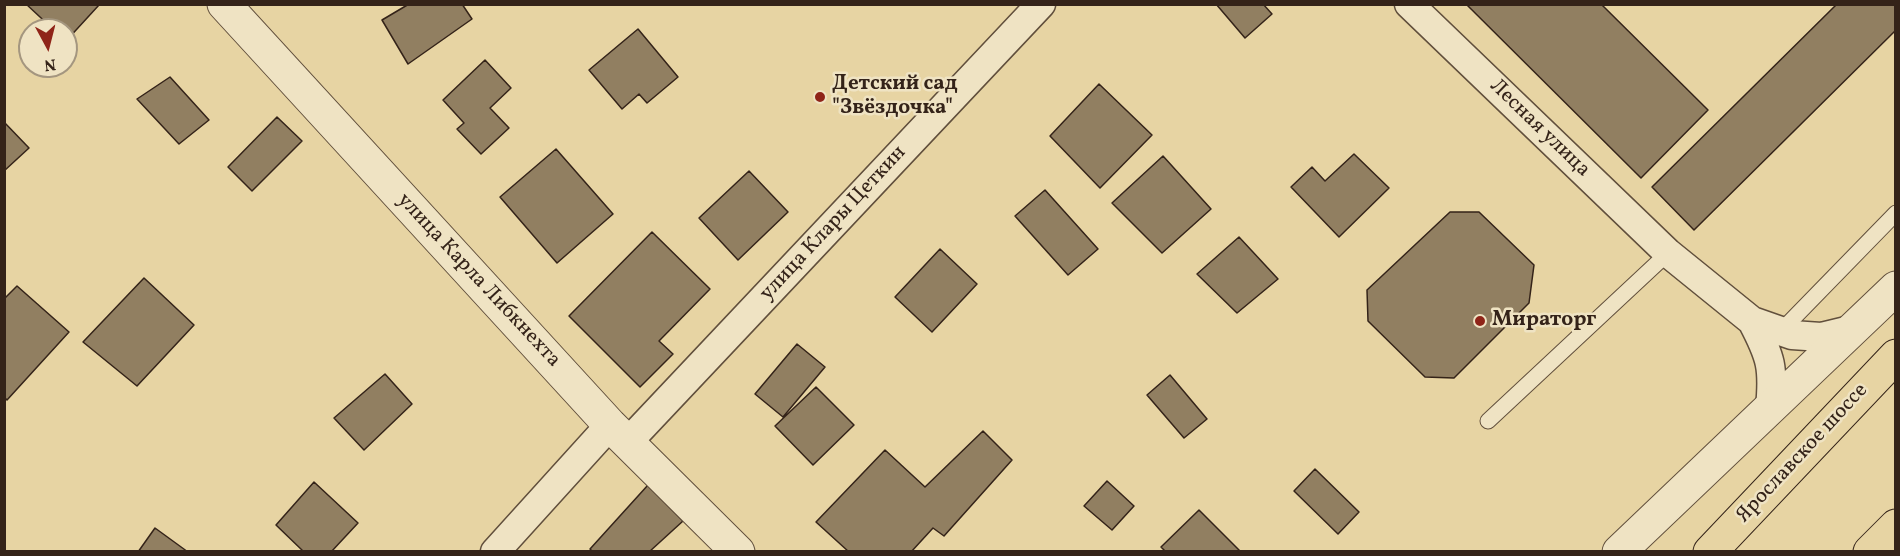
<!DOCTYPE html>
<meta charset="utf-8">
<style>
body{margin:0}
#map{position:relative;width:1900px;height:556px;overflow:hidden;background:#e7d4a3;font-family:Vollkorn,serif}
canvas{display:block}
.frame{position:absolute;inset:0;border:6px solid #342319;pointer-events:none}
.north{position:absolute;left:18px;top:18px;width:60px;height:60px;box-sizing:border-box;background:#efe3c3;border:2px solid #a4967f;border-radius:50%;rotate:173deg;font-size:16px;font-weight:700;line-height:24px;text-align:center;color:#342319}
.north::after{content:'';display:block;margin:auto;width:21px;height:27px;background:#8f2418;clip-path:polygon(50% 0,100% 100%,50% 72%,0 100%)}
</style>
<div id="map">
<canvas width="1900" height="556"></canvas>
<div class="frame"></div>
<div class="north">N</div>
</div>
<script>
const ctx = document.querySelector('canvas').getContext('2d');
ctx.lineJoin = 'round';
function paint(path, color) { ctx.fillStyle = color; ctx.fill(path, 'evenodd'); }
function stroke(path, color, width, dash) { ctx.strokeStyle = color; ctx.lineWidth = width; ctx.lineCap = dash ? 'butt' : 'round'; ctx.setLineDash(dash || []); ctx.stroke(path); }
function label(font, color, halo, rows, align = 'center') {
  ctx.font = font + ' Vollkorn,serif'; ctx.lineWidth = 5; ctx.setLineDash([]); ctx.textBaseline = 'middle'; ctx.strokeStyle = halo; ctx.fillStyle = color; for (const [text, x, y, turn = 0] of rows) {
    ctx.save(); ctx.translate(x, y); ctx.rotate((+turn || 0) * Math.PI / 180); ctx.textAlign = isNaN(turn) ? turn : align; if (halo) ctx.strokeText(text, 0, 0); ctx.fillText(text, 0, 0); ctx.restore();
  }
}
const building = new Path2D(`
 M26,4H98L99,5L66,41V30H54Z
 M409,4H462L472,19L408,64L382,20Z
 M1216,4H1263L1272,14L1245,38Z
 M1466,4H1601L1708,110L1641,178Z
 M1837,4H1896V30L1694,230L1652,187Z
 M638,29L678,77L647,103L639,94L622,109L589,70Z
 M485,60L511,88L490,108L509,128L481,154L457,129L464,123L443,100Z
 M170,77L209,120L179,144L137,99Z
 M1099,84L1152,135L1100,188L1050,136Z
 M277,117L302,141L252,191L228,167Z
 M4,122L29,148L4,171Z
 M556,149L613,214L557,263L500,197Z
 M1354,154L1389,188L1339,237L1291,187L1312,167L1325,181Z
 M1163,156L1211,209L1162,253L1112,203Z
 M749,171L788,212L738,260L699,218Z
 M1045,190L1098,249L1068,275L1015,216Z
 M1450,212H1479L1534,265L1529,303L1454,378L1425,377L1368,321L1367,290Z
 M652,232L710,289L659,341L673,354L640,387L569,316Z
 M1239,237L1278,279L1237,313L1197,274Z
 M940,249L977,284L932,332L895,297Z
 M144,278L194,325L137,386L83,342Z
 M17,286L69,332L7,400L4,397V299Z
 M797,344L825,367L783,417L755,394Z
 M385,374L412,404L364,450L334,418Z
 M1170,375L1207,419L1184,438L1147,395Z
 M816,387L854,425L813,465L775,426Z
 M983,431L1012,460L944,536L933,528L911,552H849L816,522L885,450L925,487Z
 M1315,469L1359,512L1338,534L1294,491Z
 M1107,481L1134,506L1112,530L1084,506Z
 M314,482L358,523L331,552H304L276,525Z
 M648,485L683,521L649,552H593L590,549Z
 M1199,510L1241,552H1166L1161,547Z
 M155,528L188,552H138Z`);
const service = new Path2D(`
 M1781,331L1896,213
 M1488,421L1668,253`);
const minor = new Path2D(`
 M1409,4L1668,253L1752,321L1792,335L1821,337L1854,329
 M1752,321C1771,357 1774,368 1770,408
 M627,443L1041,4
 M495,552L610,425`);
const tertiary = new Path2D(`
 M224,4L610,425L738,552
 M1619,552L1896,288`);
const trunk = new Path2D(`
 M1710,552L1896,356
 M1870,552L1896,526`);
const markers = [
 [820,97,6,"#8f2418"],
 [1480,321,6,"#8f2418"]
];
const poiNames = [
 ["Детский сад",832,85],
 ["\"Звёздочка\"",832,109],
 ["Мираторг",1492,321]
];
const streetNames = [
 ["Лесная улица",1539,129,44],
 ["улица Клары Цеткин",834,224,-47],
 ["улица Карла Либкнехта",478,281,47],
 ["Ярославское шоссе",1803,454,-47]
];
paint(building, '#917f61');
stroke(building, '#342319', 1.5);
stroke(service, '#614f3c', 17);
stroke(minor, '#614f3c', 31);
stroke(tertiary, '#614f3c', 35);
stroke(trunk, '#342319', 35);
stroke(service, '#efe3c3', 15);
stroke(minor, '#efe3c3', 28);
stroke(tertiary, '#efe3c3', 33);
stroke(trunk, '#e7d4a3', 33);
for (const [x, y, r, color] of markers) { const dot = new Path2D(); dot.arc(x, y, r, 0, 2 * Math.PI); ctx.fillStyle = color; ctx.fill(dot); stroke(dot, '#efe3c3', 2); }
label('bold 21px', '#342319', '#efe3c3', poiNames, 'left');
label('21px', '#342319', '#efe3c3', streetNames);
</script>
